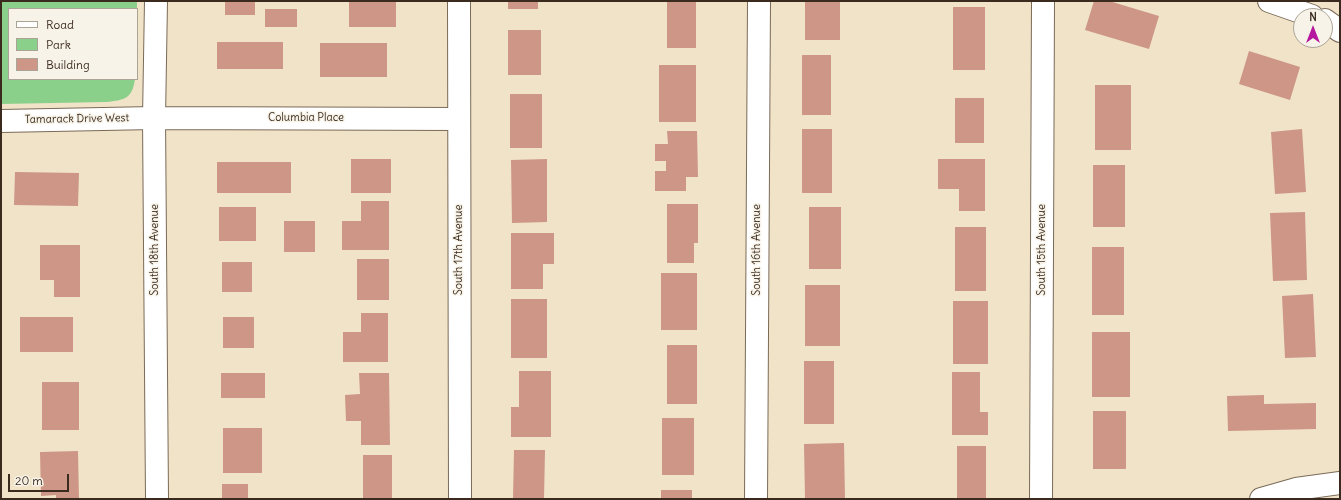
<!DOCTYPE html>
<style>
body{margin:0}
#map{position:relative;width:1341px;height:500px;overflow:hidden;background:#f0e3c7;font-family:Delius,sans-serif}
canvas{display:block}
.frame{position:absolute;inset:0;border:2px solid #3b2a1e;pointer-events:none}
.legend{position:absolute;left:8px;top:8px;width:130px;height:72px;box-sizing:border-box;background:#f7f3e8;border:1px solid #aca397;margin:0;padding:5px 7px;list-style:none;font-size:12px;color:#3b2a1e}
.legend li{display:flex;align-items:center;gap:8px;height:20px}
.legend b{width:20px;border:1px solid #aca397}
.north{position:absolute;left:1293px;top:8px;width:40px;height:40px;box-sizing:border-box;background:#f7f3e8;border:1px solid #aca397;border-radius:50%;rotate:0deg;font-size:11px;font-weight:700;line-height:16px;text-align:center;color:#3b2a1e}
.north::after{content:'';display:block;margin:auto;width:14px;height:18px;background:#b5179e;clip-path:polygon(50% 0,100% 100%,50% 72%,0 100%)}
.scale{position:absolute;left:8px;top:474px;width:61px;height:18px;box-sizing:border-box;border:2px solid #3b2a1e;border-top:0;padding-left:5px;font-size:12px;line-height:14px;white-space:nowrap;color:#3b2a1e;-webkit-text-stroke:3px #f7f3e8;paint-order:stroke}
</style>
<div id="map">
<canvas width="1341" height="500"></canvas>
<div class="frame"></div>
<ul class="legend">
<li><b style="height:5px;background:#fff"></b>Road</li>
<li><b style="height:11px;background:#8bd08a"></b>Park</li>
<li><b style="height:11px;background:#cd9687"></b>Building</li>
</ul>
<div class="north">N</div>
<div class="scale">20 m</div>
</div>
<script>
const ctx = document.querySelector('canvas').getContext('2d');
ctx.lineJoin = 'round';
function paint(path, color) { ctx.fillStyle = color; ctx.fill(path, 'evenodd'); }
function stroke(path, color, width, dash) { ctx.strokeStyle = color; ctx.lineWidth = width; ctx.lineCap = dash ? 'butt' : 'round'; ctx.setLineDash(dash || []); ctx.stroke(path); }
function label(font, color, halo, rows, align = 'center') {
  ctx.font = font + ' Delius,sans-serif'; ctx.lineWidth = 3; ctx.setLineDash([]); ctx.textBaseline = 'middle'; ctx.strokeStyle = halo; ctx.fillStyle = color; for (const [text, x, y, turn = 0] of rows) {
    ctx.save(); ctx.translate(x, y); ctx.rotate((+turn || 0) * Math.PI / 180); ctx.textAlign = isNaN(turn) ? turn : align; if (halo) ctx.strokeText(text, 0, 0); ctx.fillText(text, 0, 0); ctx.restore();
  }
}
const green = new Path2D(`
 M1,1H137V9H9V79H135C132,99 125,100 106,102L1,104Z`);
const building = new Path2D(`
 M225,1H255V15H225Z
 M349,1H396V27H349Z
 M508,1H538V9H508Z
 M667,1H696V48H667Z
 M805,1H840V40H805Z
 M1094,1H1109L1159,16L1149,49L1085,30Z
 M953,7H985V70H953Z
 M265,9H297V27H265Z
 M508,30H541V75H508Z
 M217,42H283V69H217Z
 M320,43H387V77H320Z
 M1249,51L1300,67L1290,100L1239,84Z
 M802,55H831V115H802Z
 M659,65H696V122H659Z
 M1095,85H1131V150H1095Z
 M510,94H542V148H510Z
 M955,98H984V143H955Z
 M802,129H832V193H802Z
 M1302,129L1306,192L1275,194L1271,132Z
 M667,131H697L698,177H686V191H655V171H666V161H655V144H668Z
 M351,159H391V193H351Z
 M547,159V222L512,223L511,160Z
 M938,159H985V211H959V189H938Z
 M217,162H291V193H217Z
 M1093,165H1125V227H1093Z
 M15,172L79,173L78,206L14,205Z
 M361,201H389V250H342V221H361Z
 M667,204H698V243H694V263H667Z
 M219,207H256V241H219Z
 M809,207H841V269H809Z
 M1305,212L1307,280L1273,281L1270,213Z
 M284,221H315V252H284Z
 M955,227H986V291H955Z
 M511,233H554V264H543V289H511Z
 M40,245H80V297H54V280H40Z
 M1092,247H1124V315H1092Z
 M357,259H389V300H357Z
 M222,262H252V292H222Z
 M661,273H697V330H661Z
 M805,285H840V346H805Z
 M1313,294L1316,357L1285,358L1282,296Z
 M511,299H547V358H511Z
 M953,301H988V364H953Z
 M361,313H388V362H343V332H361Z
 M20,317H73V352H20Z
 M223,317H254V348H223Z
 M1092,332H1130V397H1092Z
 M667,345H697V404H667Z
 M804,361H834V424H804Z
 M519,371H551V437H511V407H519Z
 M952,372H980V412H988V435H952Z
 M221,373H265V398H221Z
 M359,373H389L390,445H361V421H346L345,395L360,394Z
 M42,382H79V430H42Z
 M1264,395V404L1316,403V429L1228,431L1227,396Z
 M1093,411H1126V469H1093Z
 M662,418H694V475H662Z
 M223,428H262V473H223Z
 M844,443L845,499H805L804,444Z
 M957,446H986V499H957Z
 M514,450H545L544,499H513Z
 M78,451L79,499H56V495L41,496L40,452Z
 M363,455H392V499H363Z
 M222,484H248V499H222Z
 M661,490H692V499H661Z`);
const minor = new Path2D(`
 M156,1L154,118L157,499
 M459,1L460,499
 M1269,1L1312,16
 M1325,20L1340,31
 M1,121L154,118L459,119
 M756,499L759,1
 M1041,499L1043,1
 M1261,499L1296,489L1340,483`);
const streetNames = [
 ["Columbia Place",306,118],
 ["Tamarack Drive West",77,119,-1],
 ["South 18th Avenue",155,250,-90],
 ["South 17th Avenue",459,250,-90],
 ["South 16th Avenue",757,250,-90],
 ["South 15th Avenue",1042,250,-90]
];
paint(green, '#8bd08a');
paint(building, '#cd9687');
stroke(minor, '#7a6b59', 24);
stroke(minor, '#fff', 22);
label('11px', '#3b2a1e', '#f7f3e8', streetNames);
</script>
